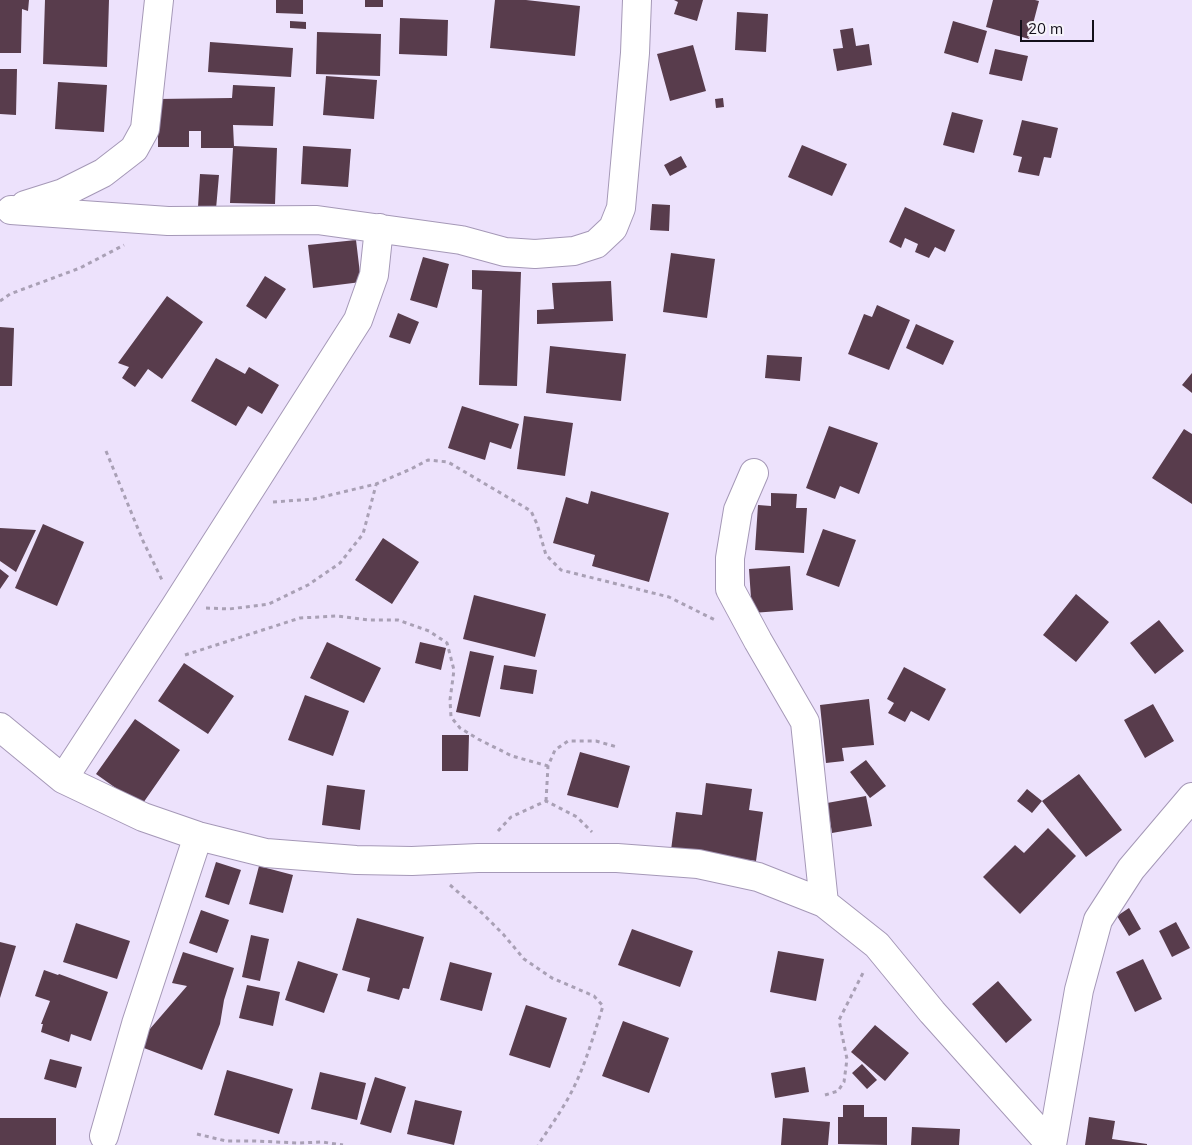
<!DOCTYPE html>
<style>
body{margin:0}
#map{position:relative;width:1192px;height:1145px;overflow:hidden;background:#ede2fc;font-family:Mulish,sans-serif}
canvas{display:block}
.scale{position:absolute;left:1020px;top:20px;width:74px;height:22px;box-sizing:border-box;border:2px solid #130f1a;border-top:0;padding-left:6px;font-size:15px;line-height:18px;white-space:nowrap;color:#130f1a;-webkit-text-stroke:4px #f6f3fa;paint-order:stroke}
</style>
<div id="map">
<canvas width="1192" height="1145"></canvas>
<div class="scale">20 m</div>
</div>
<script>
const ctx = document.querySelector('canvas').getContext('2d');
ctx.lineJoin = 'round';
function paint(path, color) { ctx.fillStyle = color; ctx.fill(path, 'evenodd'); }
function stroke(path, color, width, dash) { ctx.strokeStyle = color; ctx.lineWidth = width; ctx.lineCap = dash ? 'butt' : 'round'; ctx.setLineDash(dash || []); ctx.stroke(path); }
const building = new Path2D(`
 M0,0H29L28,11L22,9L21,53H0Z
 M45,0H109L107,67L43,64Z
 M276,0H303V14L276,13Z
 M365,0H383V7H365Z
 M495,0H526L580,6L575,56L490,48Z
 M674,0H703L697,21L674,14L678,2Z
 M993,0H1035L1039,1L1029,39L986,27Z
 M737,12L768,14L766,52L735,50Z
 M400,18L448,20L447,56L399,54Z
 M290,21L306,22V29L290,28Z
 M953,21L987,31L978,63L944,53Z
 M853,28L856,46L869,44L872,65L837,71L833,49L843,48L840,30Z
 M317,32L381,34L380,76L316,74Z
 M210,42L293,48L291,77L208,72Z
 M693,45L706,91L670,101L657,54Z
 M995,49L1028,56L1022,81L989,74Z
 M0,69H17L16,115L0,114Z
 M326,76L377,80L374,119L323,115Z
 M58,82L107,85L104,132L55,129Z
 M233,85L275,87L273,126L233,125L234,146L277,148L275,204L230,203L233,148H201V131H189V147H158V99L232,98Z
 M723,98L724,107L716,108L715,99Z
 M952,112L983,120L974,153L943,145Z
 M1022,120L1058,128L1051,158L1044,157L1039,176L1018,172L1022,157L1013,155Z
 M802,145L847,164L832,196L788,177Z
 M303,146L351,149L348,187L301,184Z
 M681,156L687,167L670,176L664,165Z
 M200,174L219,175L216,209L198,207Z
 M652,204L670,205L669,231L650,230Z
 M905,207L955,230L945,252L935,247L929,258L915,252L918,244L905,238L901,248L889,242Z
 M356,240L361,282L313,288L308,245Z
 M671,253L715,259L707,318L663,312Z
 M423,257L449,264L437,308L410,300Z
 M472,270L521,272L517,386L479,385L482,290L472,289Z
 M265,276L286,289L266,319L246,306Z
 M611,281L613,321L537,324V310L554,309L552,283Z
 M167,296L203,322L162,379L148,369L135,387L122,378L129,367L118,363Z
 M877,305L910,320L889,370L848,354L864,314L872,317Z
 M398,313L419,322L410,344L389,337Z
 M916,324L954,341L943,365L906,348Z
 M0,327L14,328L12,386H0Z
 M550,346L626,354L621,401L546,393Z
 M767,355L802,357L800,381L765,378Z
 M216,358L245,374L249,367L279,385L262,414L248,406L236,426L191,401Z
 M1192,373V393L1182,385Z
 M462,406L519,424L511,449L490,442L485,460L448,448Z
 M524,416L573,423L565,476L517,469Z
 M829,426L878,443L859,494L840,486L835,499L806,488Z
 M1184,429L1192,434V504L1152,478Z
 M591,491L669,513L649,582L592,566L595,555L553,543L566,497L588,504Z
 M771,493L797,494L796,508H807L804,553L755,550L758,505L771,506Z
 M43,524L84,542L57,606L15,588Z
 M0,528L36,530L16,572L0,561Z
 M823,529L856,540L839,587L806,575Z
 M383,538L419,562L392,604L355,580Z
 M790,566L793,610L752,613L749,569Z
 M0,569L9,576L0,589Z
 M1076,594L1109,622L1076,662L1043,635Z
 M474,595L546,614L535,657L463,639Z
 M1159,620L1184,651L1155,674L1130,643Z
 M327,642L381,668L364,703L310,678Z
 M420,642L446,648L441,670L415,663Z
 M470,651L494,656L480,717L456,712Z
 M184,663L234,696L208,734L158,701Z
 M504,665L537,670L533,694L500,689Z
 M904,667L946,689L929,721L911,711L905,722L888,713L894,703L887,699Z
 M305,695L349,711L333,756L288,740Z
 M869,699L874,745L842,748L844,761L826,763L820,705Z
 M1153,704L1174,741L1145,758L1124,720Z
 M135,719L180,750L141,806L96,774Z
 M442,735H469L468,771H442Z
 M580,752L630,766L618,808L567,795Z
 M866,760L886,786L870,798L850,772Z
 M1079,774L1122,830L1086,857L1042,801Z
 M706,783L752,789L749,810L763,812L756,861L671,850L676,812L702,815Z
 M327,785L365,790L360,830L322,825Z
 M1027,789L1042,801L1032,813L1017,801Z
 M866,796L872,826L832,833L827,803Z
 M1048,828L1076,856L1020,914L983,877L1015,845L1024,853Z
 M216,862L241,870L229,905L205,897Z
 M259,866L293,875L283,913L249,904Z
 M1129,908L1141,929L1129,936L1117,916Z
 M201,910L229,920L217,953L189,943Z
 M357,918L424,937L409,989L403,988L399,1000L367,991L370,978L342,970Z
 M1176,922L1190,948L1172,957L1159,931Z
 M76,923L130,941L117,979L63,962Z
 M632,929L693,951L680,987L618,965Z
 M251,935L269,939L260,981L242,977Z
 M0,942L16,946L0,998Z
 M778,951L824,959L816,1001L770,992Z
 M183,952L234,968L224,1000L220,1024L202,1070L136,1045L187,986L172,983Z
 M1143,959L1162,999L1135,1012L1116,972Z
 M298,961L338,974L324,1013L285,1000Z
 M450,962L492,973L482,1011L440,1000Z
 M44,970L58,975L59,974L108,992L91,1041L71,1034L69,1042L41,1032L43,1024H41L50,1001L35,996Z
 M998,981L1032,1020L1006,1043L972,1004Z
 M247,985L280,992L273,1026L239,1018Z
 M526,1005L567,1018L550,1068L509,1055Z
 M623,1021L669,1038L649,1093L602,1076Z
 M875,1025L909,1053L885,1081L851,1052Z
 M50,1059L82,1067L76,1088L44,1079Z
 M862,1064L877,1080L867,1089L852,1073Z
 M805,1067L809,1092L775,1098L771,1073Z
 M227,1070L293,1089L279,1134L214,1115Z
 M320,1072L366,1083L357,1120L311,1109Z
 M375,1077L406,1087L391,1133L360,1124Z
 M415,1100L462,1111L454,1145L407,1134Z
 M843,1105H864V1117H887V1145L838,1144V1117H843Z
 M1089,1117L1115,1121L1112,1139L1147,1144V1145H1085Z
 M0,1118H56V1145H0Z
 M783,1118L830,1122L828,1145H781Z
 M912,1127L960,1129L959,1145H911Z`);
const path = new Path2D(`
 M0,301L10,294L80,268L124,245
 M106,451L143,541L162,580
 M273,502L314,499L376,484L411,469L428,460L448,462L531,511L537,524L546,555L561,570L669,597L717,621
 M206,608L229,609L269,604L308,585L340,563L363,534L376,485
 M185,655L300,618L337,616L368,620H398L429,631L447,643L454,670L450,700L451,717L460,728L478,739L512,756L548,766
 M546,801L548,766L555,750L568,741H596L617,747
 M498,831L511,817L546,801L577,817L592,832
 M450,885L482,913L503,934L524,959L552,978L594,996L603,1006C594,1034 586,1063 573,1089C563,1109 550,1127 538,1145
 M825,1095L838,1091L844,1082L847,1059L839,1020L864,971
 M197,1134L226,1141H255L298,1143L322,1142L343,1145`);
const minor = new Path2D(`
 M25,205L63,193L103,173L134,149L145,129L159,0
 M11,210L168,221L317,220L461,240L505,252L535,254L574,251L596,244L613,228L621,208L635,53L637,0
 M754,473L738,510L730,558V589L758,641L805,722L824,903
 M0,727L63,779L143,817L198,836L266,853L356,860L412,861L478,858H617L698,864L758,877L824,903L877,945L932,1012L1051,1145
 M63,779L175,607L358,320L374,275L379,228
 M104,1136L136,1024L198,836`);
const tertiary = new Path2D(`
 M1052,1145L1079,990L1098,920L1131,869L1192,797`);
paint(building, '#583c4c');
stroke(minor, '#a598b7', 30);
stroke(tertiary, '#a598b7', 30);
stroke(path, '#a9a0b5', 3, [4, 4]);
stroke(minor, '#fff', 28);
stroke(tertiary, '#fff', 28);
</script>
